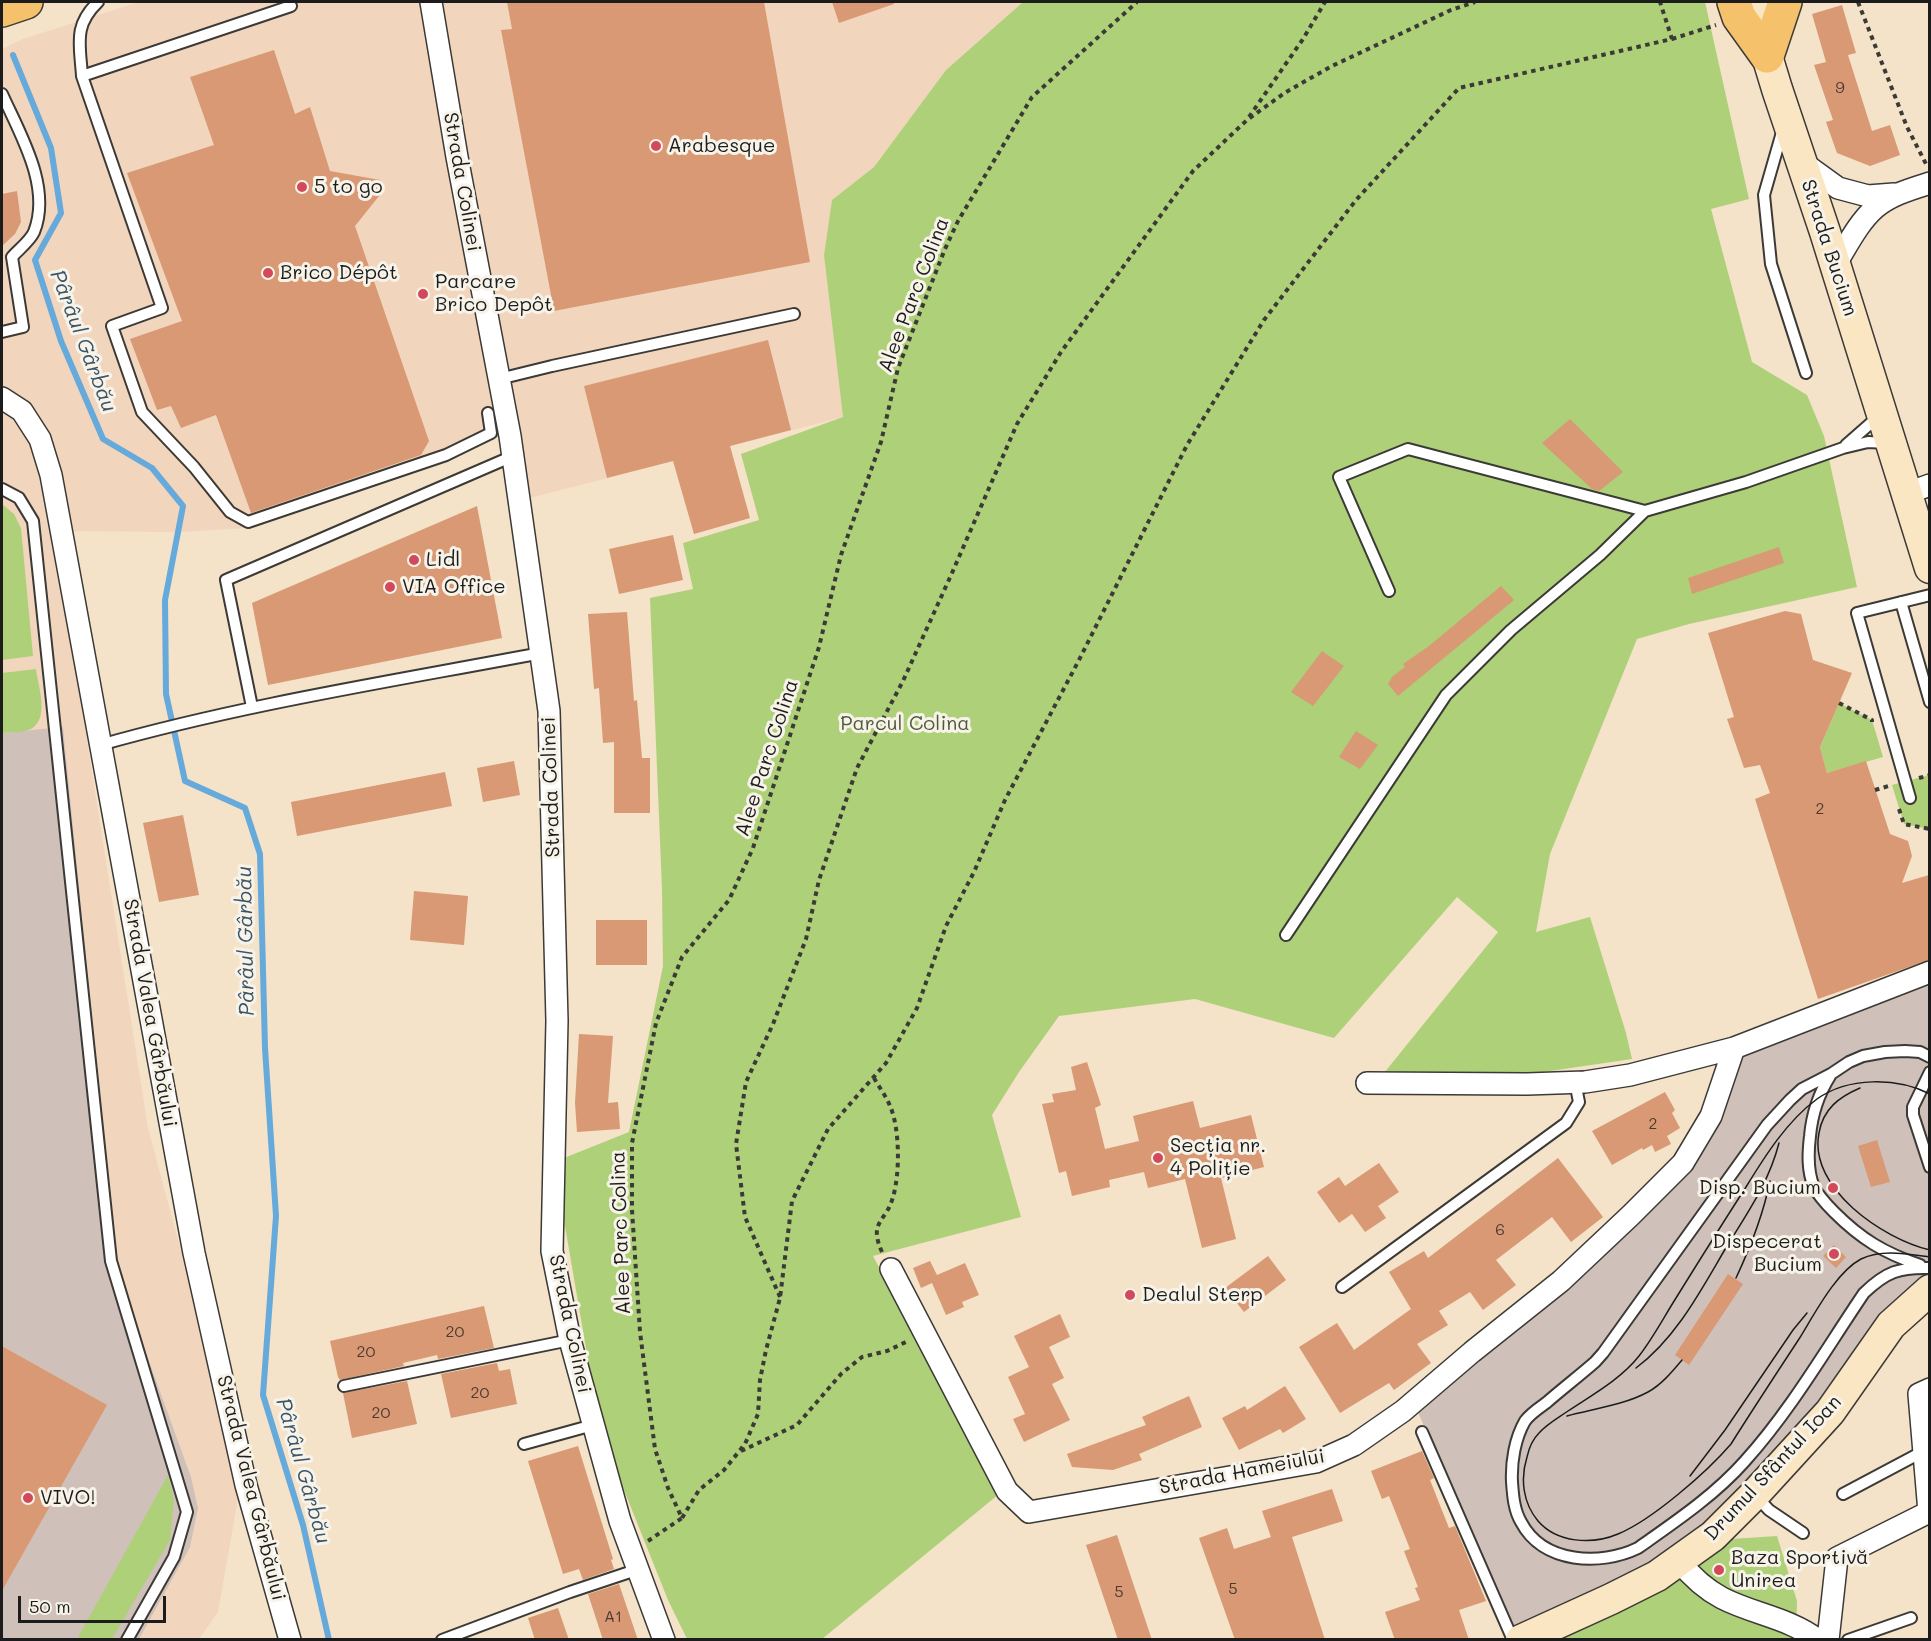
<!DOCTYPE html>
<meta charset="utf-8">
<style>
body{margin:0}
#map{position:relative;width:1931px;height:1641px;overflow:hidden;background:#f4e2c9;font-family:Mali,sans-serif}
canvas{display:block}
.frame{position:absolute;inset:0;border:3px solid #1c1c1c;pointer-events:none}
.scale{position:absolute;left:18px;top:1596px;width:148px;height:27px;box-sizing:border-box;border:3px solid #1c1c1c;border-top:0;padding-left:8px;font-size:18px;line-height:21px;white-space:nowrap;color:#1c1c1c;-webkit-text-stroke:4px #f7f3e8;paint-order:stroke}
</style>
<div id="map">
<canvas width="1931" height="1641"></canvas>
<div class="frame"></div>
<div class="scale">50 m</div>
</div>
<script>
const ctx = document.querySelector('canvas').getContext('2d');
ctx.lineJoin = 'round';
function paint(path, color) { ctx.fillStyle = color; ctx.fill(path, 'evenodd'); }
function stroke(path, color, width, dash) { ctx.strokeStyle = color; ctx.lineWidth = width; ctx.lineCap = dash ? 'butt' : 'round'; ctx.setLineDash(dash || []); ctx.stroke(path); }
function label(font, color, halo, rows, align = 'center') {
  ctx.font = font + ' Mali,sans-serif'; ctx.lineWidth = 6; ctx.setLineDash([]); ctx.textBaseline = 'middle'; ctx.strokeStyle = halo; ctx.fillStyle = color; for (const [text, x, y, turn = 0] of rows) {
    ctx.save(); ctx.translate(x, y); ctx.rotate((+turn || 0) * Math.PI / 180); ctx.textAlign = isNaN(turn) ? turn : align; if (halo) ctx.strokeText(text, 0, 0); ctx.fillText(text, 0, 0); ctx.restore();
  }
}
const built = new Path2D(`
 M139,2H1023L946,70L874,167L832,200L824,255L843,417L526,499L500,437L428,466L247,528L183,532L54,531L148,1128L197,1311L239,1493L218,1612L199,1639H2V49L23,39Z`);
const industrial = new Path2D(`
 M63,727L116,1256L146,1353L191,1477L198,1508L190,1547L139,1639H2V1591L106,1405L2,1346V733Z
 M1929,971V1290L1727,1523L1513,1639L1415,1405L1683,1163L1734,1048Z`);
const green = new Path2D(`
 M1023,2H1705L1749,199L1711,209L1752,362L1807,395L1824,436L1857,587L1689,624L1637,639L1550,854L1536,932L1590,917L1626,1033L1632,1059L1523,1075L1384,1073L1498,932L1457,897L1334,1038L1195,999L1059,1016L1019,1072L992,1115L1021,1217L873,1256L999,1494L822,1639H687L668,1600L600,1430L554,1162L629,1132L663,966L662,889L650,598L693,589L683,543L759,520L741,454L843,417L824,255L832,200L874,167L946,70Z
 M2,504L14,514L21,528L33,656L2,660Z
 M36,669C38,686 50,718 31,729C23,733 10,732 2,733V673Z
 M1839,703L1872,720L1883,757L1827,773L1820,747Z
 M1929,775V829L1904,824L1892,785Z
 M168,1475L174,1500L170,1540L112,1639H77Z
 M1777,1536L1797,1601L1796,1639L1520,1640L1716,1540Z`);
const stream = new Path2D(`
 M13,55L51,148L61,213L35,260L61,341L103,439L152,468L183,506L165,600L166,694L185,781L245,808L260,854L265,1048L276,1216L263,1395L303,1525L329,1640`);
const building = new Path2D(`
 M507,2H764L810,262L554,311L501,30L512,29Z
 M832,2H893L894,4L839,23Z
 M1842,5L1856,53L1848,55L1872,131L1890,125L1900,155L1870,166L1837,153L1826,122L1833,120L1814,65L1826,62L1812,14Z
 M274,50L295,114L310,107L330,171L380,180L383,191L355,226L429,441L421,455L251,513L216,415L181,428L171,406L157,410L130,339L182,321L127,173L214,145L190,77Z
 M17,191L21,222L15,234L2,246V194Z
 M768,340L791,430L730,446L750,518L694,534L673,461L607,478L584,386Z
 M1570,419L1623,472L1599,491L1592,489L1542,443Z
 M477,506L502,638L268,685L252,603Z
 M673,535L683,580L619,594L609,549Z
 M1779,547L1784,563L1692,594L1688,578Z
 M1501,586L1514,600L1398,696L1388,684L1392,677L1405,667L1403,664L1429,646Z
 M1785,611L1801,614L1813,660L1852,673L1820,747L1827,773L1866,761L1890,834L1908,841L1912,856L1902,883L1929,875V960L1818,999L1755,799L1770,793L1760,765L1744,768L1727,719L1734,717L1708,633Z
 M627,612L634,701L637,700L642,758H650V813H614V742L603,743L599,688L594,689L588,614Z
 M1322,651L1344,666L1313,706L1291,692Z
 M1356,731L1378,745L1360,769L1339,757Z
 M514,761L520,795L483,802L477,768Z
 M445,772L452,806L297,836L291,802Z
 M183,815L199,895L159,902L143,823Z
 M414,891L468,896L464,945L410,940Z
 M596,920H647V965H596Z
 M579,1034L613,1036L608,1103L618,1102L620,1129L577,1132L575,1103Z
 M1087,1062L1101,1105L1095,1108L1105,1149L1139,1141L1133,1116L1193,1101L1200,1128L1251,1115L1264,1167L1221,1178L1236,1239L1202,1248L1185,1179L1148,1188L1144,1172L1109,1180L1110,1187L1072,1196L1066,1171L1059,1173L1042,1104L1054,1102L1052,1094L1076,1090L1071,1067Z
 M1665,1092L1675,1110L1672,1113L1680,1128L1667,1136L1671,1144L1655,1152L1652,1145L1643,1150L1642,1148L1612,1165L1592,1131Z
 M1877,1140L1890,1182L1871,1187L1858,1146Z
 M1558,1158L1603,1217L1571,1242L1552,1217L1496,1260L1516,1285L1483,1310L1470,1292L1439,1311L1448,1325L1417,1344L1431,1363L1394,1390L1389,1383L1340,1413L1299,1347L1337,1323L1354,1350L1411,1309L1389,1272L1424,1251L1428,1258Z
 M1379,1163L1399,1192L1378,1206L1386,1218L1365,1232L1352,1214L1339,1223L1317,1192L1339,1177L1345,1186Z
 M1834,1245L1846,1257L1836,1268L1823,1256Z
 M1268,1256L1286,1280L1244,1312L1225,1288Z
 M930,1261L937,1275L965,1263L979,1295L962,1302L964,1307L946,1315L932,1283L921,1288L913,1268Z
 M1728,1274L1743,1284L1689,1365L1675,1355Z
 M484,1306L494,1348L438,1359L437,1355L403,1363L404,1366L340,1380L338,1377L330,1341Z
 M1060,1314L1070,1337L1049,1347L1064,1378L1052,1384L1070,1420L1024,1442L1013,1419L1025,1414L1008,1377L1029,1367L1014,1336Z
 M2,1346L107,1405L2,1591Z
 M497,1363L499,1371L510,1369L517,1404L451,1418L441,1374Z
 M407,1381L417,1424L352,1438L343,1393Z
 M1285,1386L1306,1419L1283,1433L1280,1429L1239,1450L1222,1418L1245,1406L1247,1410Z
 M1189,1396L1202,1427L1139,1454L1142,1460L1113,1470L1072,1467L1067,1454L1146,1425L1142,1417Z
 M578,1446L613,1559L611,1560L614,1569L583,1580L579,1569L563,1574L528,1461Z
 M1422,1451L1434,1478L1430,1480L1449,1528L1455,1526L1486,1601L1459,1610L1469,1640H1395L1385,1612L1420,1600L1415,1588L1418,1587L1404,1551L1410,1549L1389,1496L1382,1499L1371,1471Z
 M1332,1489L1343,1521L1292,1537L1325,1640H1235L1199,1538L1227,1528L1234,1549L1271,1537L1262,1511Z
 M1117,1535L1152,1640H1118L1086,1545Z
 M619,1584L638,1640H603L588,1594Z
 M558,1608L569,1640H535L528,1618Z`);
const path = new Path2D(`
 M1858,2L1907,127L1926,164
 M1672,39L1716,25
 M1249,117L1303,39L1325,2
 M1839,703L1872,720V722
 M1919,778L1930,775
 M1875,790L1892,785
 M1899,809L1904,824L1930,829
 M874,1078C879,1087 886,1096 890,1106C900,1128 900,1174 893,1197C886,1223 868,1221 882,1252
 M780,1297L745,1217L736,1144L746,1082L773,1024L806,939L819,880L857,768L903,681L952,573L1017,424L1061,352L1193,171L1247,120L1286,92L1332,66L1451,10L1475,2
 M741,1451L797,1425L841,1374L862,1357L887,1351L908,1341
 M682,1518L699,1490L724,1470L745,1444L758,1414L760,1380L766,1350L780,1298L792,1201L828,1129L886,1063L917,1008L946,926L974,872L1005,800L1079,660L1187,445L1264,320L1356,200L1459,88L1672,39L1660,2
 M648,1541L682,1518L668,1488L655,1449L640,1332L632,1210V1143L656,1023L682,957L729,900L753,848L819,647L841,555L881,442L898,368L945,249L958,221L1032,97L1137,2`);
const lane = new Path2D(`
 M98,2C73,26 80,44 82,76L291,6
 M82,76L162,308L112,326L142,412L194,467L230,512L248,522L446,455L491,433L488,413
 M2,94C20,134 52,187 34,232C30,241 18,250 12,257L23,327L2,332
 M1783,129L1764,195L1771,264L1806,373
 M499,379L552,366L794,314
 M1846,445L1879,416
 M2,489L19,498L33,521L111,1261L187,1512L174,1557L127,1640
 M1389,591L1339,477L1408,449L1645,511
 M1901,602L1930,702
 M252,707L226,580L513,456
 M100,745C245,704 394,681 541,653
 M1910,798L1857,613L1930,595
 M1286,935L1446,695L1511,630L1600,555L1645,511L1746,482L1843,448L1868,442L1887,443
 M1930,1057L1920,1052L1905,1051L1885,1052L1863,1056L1849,1062L1831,1074L1802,1089L1790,1100L1767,1125L1603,1353L1595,1362C1579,1376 1562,1389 1546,1403C1539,1408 1530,1414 1525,1421C1515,1438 1511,1462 1512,1482C1513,1496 1514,1510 1521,1522C1543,1564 1601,1566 1638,1548C1675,1522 1715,1495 1745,1461C1791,1410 1826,1349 1864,1293C1886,1272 1899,1267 1930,1268
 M1930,1072L1913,1107V1115L1930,1167
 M1830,1076C1818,1095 1812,1114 1810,1136C1808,1153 1807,1171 1814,1187C1819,1197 1827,1205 1834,1212C1861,1239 1884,1253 1920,1265
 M1342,1287L1566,1123L1579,1102L1575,1082
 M344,1386L570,1340
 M1422,1432L1513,1640
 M524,1444L593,1425
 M1843,1494L1924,1451
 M1755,1495L1769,1510L1803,1533
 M442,1640L570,1592L636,1570
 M1848,1640L1911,1618`);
const street = new Path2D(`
 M431,2L457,157L510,436L549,711L557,1021L552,1251L570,1340L620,1521L664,1640
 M1802,162L1838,188L1868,196L1894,194
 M1835,265C1847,246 1858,223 1875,208C1890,195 1911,189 1930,183
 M2,398L22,411L40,439L51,475L194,1253L246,1485L290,1640
 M1905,494L1930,485
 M1367,1083L1527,1084L1585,1082L1630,1075L1734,1048L1930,972
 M891,1269L1007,1491L1029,1512L1316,1462L1354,1445L1403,1411L1472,1352L1561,1281L1631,1215L1683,1163L1711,1116L1734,1048
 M1679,1561C1691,1576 1705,1589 1722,1598C1753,1614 1789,1618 1818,1640
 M1828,1640L1837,1558L1929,1512L1919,1394L1930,1389`);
const secondary = new Path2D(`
 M1759,2L1767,56L1777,89L1825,232L1930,568
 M1521,1640L1611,1599L1657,1576L1713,1536L1755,1494L1830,1412L1891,1325L1930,1290`);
const primary = new Path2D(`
 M1734,2L1739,17L1767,56
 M2,10L26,2
 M1767,56L1785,2`);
const tram = new Path2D(`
 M1860,1088C1839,1097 1823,1109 1819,1133C1808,1188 1883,1239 1930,1250
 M1930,1094C1896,1077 1848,1077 1817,1099C1787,1121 1765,1156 1746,1187C1722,1224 1699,1261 1676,1298C1664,1317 1653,1338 1639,1356C1621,1379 1592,1395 1568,1411C1558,1418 1547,1424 1539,1433C1533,1439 1529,1448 1527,1457C1520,1479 1523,1503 1538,1521C1557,1543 1592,1545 1618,1534C1652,1520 1707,1472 1731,1444C1753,1409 1776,1374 1799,1339C1814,1315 1836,1272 1861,1259C1882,1249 1907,1254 1930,1257
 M1736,1278C1751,1246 1763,1216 1770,1181
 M1636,1368C1677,1337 1701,1290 1727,1246C1748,1212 1769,1182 1779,1143
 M1567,1416C1593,1409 1624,1405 1648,1392C1661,1385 1672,1372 1682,1360
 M1690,1476L1725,1430L1793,1330L1807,1313`);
const markers = [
 [656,146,6,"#d1495b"],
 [302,187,6,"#d1495b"],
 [268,273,6,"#d1495b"],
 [423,294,6,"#d1495b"],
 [414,560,6,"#d1495b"],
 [390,587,6,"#d1495b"],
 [1158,1158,6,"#d1495b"],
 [1833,1188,6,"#d1495b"],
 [1834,1254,6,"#d1495b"],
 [1130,1295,6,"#d1495b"],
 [28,1498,6,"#d1495b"],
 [1719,1570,6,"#d1495b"]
];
const numberNames = [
 ["9",1840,88],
 ["2",1820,809],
 ["2",1653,1124],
 ["6",1500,1230],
 ["20",455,1332],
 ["20",366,1352],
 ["20",480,1393],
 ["20",381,1413],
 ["5",1233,1589],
 ["5",1119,1592],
 ["A1",613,1617]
];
const poiNames = [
 ["Arabesque",668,146],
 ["5 to go",314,187],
 ["Brico Dépôt",280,273],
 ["Parcare",435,282],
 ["Brico Depôt",435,305],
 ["Lidl",426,560],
 ["VIA Office",402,587],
 ["Secția nr.",1170,1146],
 ["4 Poliție",1170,1169],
 ["Disp. Bucium",1821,1188,"right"],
 ["Dispecerat",1822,1242,"right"],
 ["Bucium",1822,1265,"right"],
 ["Dealul Sterp",1142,1295],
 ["VIVO!",40,1498],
 ["Baza Sportivă",1731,1558],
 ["Unirea",1731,1581]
];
const streetNames = [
 ["Strada Colinei",462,182,80],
 ["Strada Bucium",1829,248,72],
 ["Alee Parc Colina",914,295,-69],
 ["Alee Parc Colina",767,758,-72],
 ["Strada Colinei",551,787,-92],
 ["Strada Valea Gârbăului",150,1013,80],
 ["Alee Parc Colina",621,1233,-92],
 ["Strada Colinei",570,1324,78],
 ["Drumul Sfântul Ioan",1773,1468,-47],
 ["Strada Hameiului",1242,1472,-11],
 ["Strada Valea Gârbăului",251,1488,76]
];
const parkNames = [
 ["Parcul Colina",905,724]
];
const waterNames = [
 ["Pârâul Gârbău",83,341,69],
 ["Pârâul Gârbău",246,941,-91],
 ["Pârâul Gârbău",303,1471,74]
];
paint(built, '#f2d5bd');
paint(industrial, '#cfc1ba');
paint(green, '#aed079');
stroke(stream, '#66a9db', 6);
paint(building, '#d89974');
stroke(lane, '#3c3a36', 14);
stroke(street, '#3c3a36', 24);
stroke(secondary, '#3c3a36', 33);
stroke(primary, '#3c3a36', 36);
stroke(path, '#3c3a36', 4, [4.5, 4.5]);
stroke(lane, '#fff', 10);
stroke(street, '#fff', 21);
stroke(secondary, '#fbe6c4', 30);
stroke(primary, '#f5c16b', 33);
stroke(tram, '#1c1c1c', 1.5);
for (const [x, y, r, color] of markers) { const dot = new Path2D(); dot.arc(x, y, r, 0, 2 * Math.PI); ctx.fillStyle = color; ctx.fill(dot); stroke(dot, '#f7f3e8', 2); }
label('16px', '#4b3b32', null, numberNames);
label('20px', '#1c1c1c', '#f7f3e8', poiNames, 'left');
label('20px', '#1c1c1c', '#f7f3e8', streetNames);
label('20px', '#4f5b3d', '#f7f3e8', parkNames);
label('italic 21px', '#3a5468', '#f7f3e8', waterNames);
</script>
